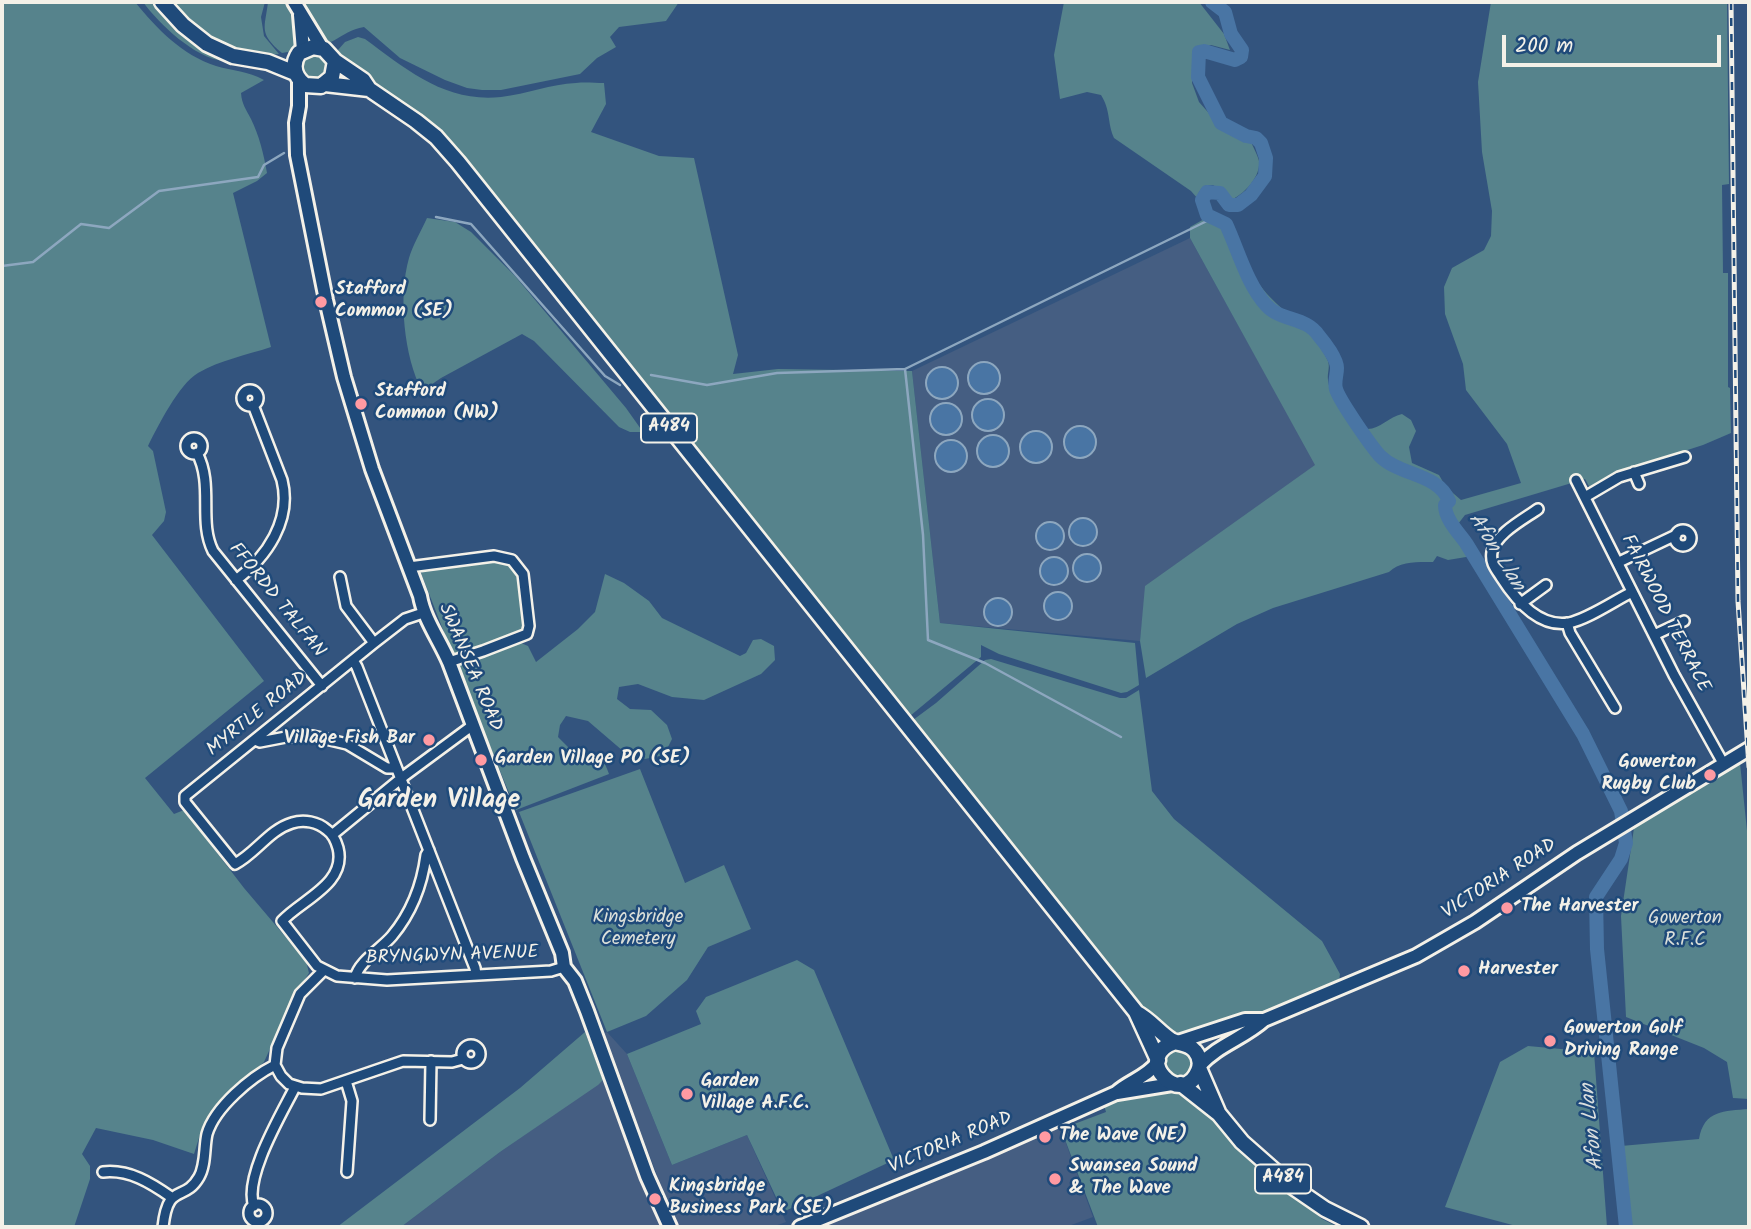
<!DOCTYPE html>
<html>
<head>
<meta charset="utf-8">
<style>
	body { margin:0 }
	#map { position:relative; width:1751px; height:1229px; overflow:hidden; background:#33547e; font-family:Kalam,sans-serif }
	canvas { display:block }
	.frame { position:absolute; inset:0; border:4px solid #f4f1e8; pointer-events:none }
	.scale { position:absolute; left:1502px; top:35px; width:219px; height:32px; box-sizing:border-box; border:4px solid #f4f1e8; border-top:0; padding-left:9px; font-size:21px; line-height:24px; white-space:nowrap; color:#f4f1e8; -webkit-text-stroke:5px #1f4a7a; paint-order:stroke }
</style>
</head>
<body>
<div id="map">
<canvas width="1751" height="1229"></canvas>
<div class="frame"></div>
<div class="scale">200 m</div>
</div>
<script>
const ctx = document.querySelector('canvas').getContext('2d');
ctx.lineJoin = 'round';
function fill(path, color) { ctx.fillStyle = color; ctx.fill(path, 'evenodd'); }
function trace(path, color, width, dash) { ctx.strokeStyle = color; ctx.lineWidth = width; ctx.lineCap = dash ? 'butt' : 'round'; ctx.setLineDash(dash || []); ctx.stroke(path); }
function label(font, color, halo, rows, align = 'center') {
  ctx.font = font + ' Kalam,sans-serif'; ctx.lineWidth = 5; ctx.setLineDash([]); ctx.textBaseline = 'middle'; ctx.strokeStyle = halo; ctx.fillStyle = color; for (const [text, x, y, turn = 0] of rows) {
    ctx.save(); ctx.translate(x, y); ctx.rotate((+turn || 0) * Math.PI / 180); ctx.textAlign = isNaN(turn) ? turn : align; if (halo) ctx.strokeText(text, 0, 0); ctx.fillText(text, 0, 0); ctx.restore();
  }
}
fill(new Path2D(`
	M 1190,238 L 1316,465 L 1146,586 L 1140,641 L 940,623 L 912,371 Z
	M 607,1032 L 627,1054 L 672,1165 L 747,1135 L 786,1222 L 772,1227 L 677,1227 L 603,1034 Z
	M 603,1080 L 661,1227 L 401,1227 L 500,1152 Z
	M 1060,1127 L 1093,1217 L 1066,1227 L 815,1227 Z`), '#455e82');
fill(new Path2D(`
	M 2,2 L 135,2 C 157,29 182,55 216,66 C 233,71 248,71 264,80 L 241,93 C 242,105 246,109 251,119 C 259,135 264,155 267,173 L 257,181 L 233,193 L 271,347 C 247,355 220,360 198,373 C 179,384 158,426 148,446 L 153,451 L 166,512 L 164,521 L 152,535 L 264,681 L 145,778 L 174,814 L 184,810 L 244,888 L 306,961 L 309,973 L 294,996 L 264,1062 L 214,1108 L 203,1125 L 194,1154 L 153,1140 L 96,1128 L 82,1154 L 90,1166 L 90,1179 L 74,1227 L 2,1227 Z
	M 143,2 L 155,2 L 166,15 L 223,61 C 195,58 159,24 143,2 Z
	M 169,2 L 265,2 L 261,17 L 264,36 L 279,54 C 226,60 203,35 169,2 Z
	M 268,2 L 288,2 C 295,16 297,29 299,45 L 293,51 L 282,53 C 258,33 265,28 268,2 Z
	M 301,2 L 679,2 L 666,21 L 619,27 L 610,37 L 616,47 L 597,58 L 580,74 L 501,90 L 482,90 L 467,88 L 445,80 L 400,58 L 364,27 C 351,29 344,35 333,41 C 318,48 307,13 301,2 Z
	M 1064,2 L 1199,2 L 1224,34 L 1230,50 L 1211,45 L 1201,48 L 1192,64 L 1192,83 L 1199,102 L 1222,128 L 1252,144 C 1254,149 1258,156 1259,161 C 1261,176 1245,193 1233,199 L 1213,185 L 1204,186 L 1199,192 L 1198,199 L 1191,191 L 1114,138 C 1107,122 1111,111 1101,95 L 1087,92 L 1060,99 L 1054,55 Z
	M 1491,2 L 1727,2 L 1729,184 L 1722,185 L 1723,273 L 1728,273 L 1728,387 L 1730,388 L 1731,433 L 1703,445 L 1616,473 L 1590,488 L 1585,479 L 1465,515 L 1458,524 L 1478,555 L 1448,560 L 1437,556 L 1433,562 C 1418,562 1400,561 1389,572 L 1273,608 L 1237,624 L 1146,678 L 1140,641 L 1145,586 L 1315,465 L 1190,238 L 1190,227 L 1213,214 C 1241,228 1242,261 1259,284 C 1279,312 1312,327 1327,359 C 1331,366 1327,372 1328,380 C 1329,392 1344,418 1355,425 C 1375,437 1385,418 1402,414 L 1411,420 L 1416,431 L 1409,447 L 1412,463 L 1439,475 L 1446,487 L 1461,500 L 1521,483 L 1507,444 L 1466,390 L 1463,364 L 1445,314 L 1444,287 L 1452,268 L 1484,250 L 1491,236 L 1492,211 L 1482,152 L 1478,82 Z
	M 358,37 L 365,39 C 407,70 446,103 501,97 C 527,94 551,84 576,83 C 585,82 595,83 604,83 L 606,104 L 591,132 L 659,156 L 694,158 L 738,355 L 733,374 L 778,369 L 912,371 L 940,623 L 1135,643 L 1139,685 L 1127,692 L 1121,693 L 999,654 L 981,645 L 981,657 L 910,716 L 471,166 L 432,123 L 365,78 L 343,59 L 338,50 L 345,42 Z
	M301 67a13 13 0 1 1 26 0a13 13 0 1 1-26 0Z
	M 427,218 L 455,222 L 471,232 L 515,276 L 626,408 L 643,432 L 630,432 L 619,427 L 534,341 L 522,334 L 441,378 L 422,391 C 404,357 398,296 409,258 C 413,245 421,231 427,218 Z
	M 491,560 C 505,562 514,564 519,578 L 523,631 L 454,658 L 421,573 L 426,567 Z
	M 605,574 L 624,583 L 649,601 L 662,618 L 740,656 L 746,653 L 753,640 L 761,639 L 774,646 L 775,660 L 761,674 L 704,700 L 672,697 L 638,684 L 619,687 L 617,699 L 630,709 L 651,710 L 667,725 L 672,739 L 664,755 L 645,759 L 623,751 L 588,721 L 566,716 L 560,725 L 558,737 L 572,751 C 595,753 601,750 609,774 L 516,810 L 456,663 L 521,643 L 528,646 L 536,662 L 578,629 L 595,612 Z
	M 991,659 L 1120,698 L 1126,698 L 1139,690 L 1152,791 L 1174,819 L 1322,941 L 1340,974 L 1339,981 L 1274,1009 L 1181,1033 C 1159,1032 1147,1012 1132,997 L 913,720 L 936,703 L 985,660 Z
	M 1740,763 L 1749,850 L 1749,1099 L 1733,1098 L 1727,1062 L 1704,1048 L 1626,1017 L 1621,916 L 1634,828 Z
	M 640,769 L 685,883 L 724,865 L 751,929 L 708,947 L 687,980 L 646,1016 L 607,1032 L 519,812 Z
	M 797,960 L 814,970 L 894,1160 L 783,1212 L 747,1135 L 672,1165 L 627,1054 L 701,1024 L 696,1011 L 706,997 Z
	M 585,1032 L 603,1080 L 598,1085 L 500,1152 L 401,1227 L 337,1227 L 520,1088 Z
	M 1528,1046 L 1594,1052 L 1607,1227 L 1520,1227 L 1445,1207 L 1500,1062 Z
	M1166 1063a13 13 0 1 1 26 0a13 13 0 1 1-26 0Z
	M 1175,1092 L 1190,1095 L 1295,1195 L 1322,1219 L 1338,1227 L 1098,1227 L 1061,1129 L 1106,1112 L 1104,1105 C 1127,1095 1150,1093 1175,1092 Z
	M 1749,1109 L 1749,1227 L 1631,1227 L 1621,1146 L 1699,1139 C 1704,1110 1724,1111 1749,1109 Z`), '#56838c');
const water = new Path2D(`
	M968 378a16 16 0 1 1 32 0a16 16 0 1 1-32 0Z
	M926 383a16 16 0 1 1 32 0a16 16 0 1 1-32 0Z
	M972 415a16 16 0 1 1 32 0a16 16 0 1 1-32 0Z
	M930 419a16 16 0 1 1 32 0a16 16 0 1 1-32 0Z
	M1064 442a16 16 0 1 1 32 0a16 16 0 1 1-32 0Z
	M1020 447a16 16 0 1 1 32 0a16 16 0 1 1-32 0Z
	M977 451a16 16 0 1 1 32 0a16 16 0 1 1-32 0Z
	M935 456a16 16 0 1 1 32 0a16 16 0 1 1-32 0Z
	M1069 532a14 14 0 1 1 28 0a14 14 0 1 1-28 0Z
	M1036 536a14 14 0 1 1 28 0a14 14 0 1 1-28 0Z
	M1073 568a14 14 0 1 1 28 0a14 14 0 1 1-28 0Z
	M1040 571a14 14 0 1 1 28 0a14 14 0 1 1-28 0Z
	M1044 606a14 14 0 1 1 28 0a14 14 0 1 1-28 0Z
	M984 612a14 14 0 1 1 28 0a14 14 0 1 1-28 0Z`);
fill(water, '#4975a4');
trace(water, '#8da7bf', 2);
trace(new Path2D(`
	M 436,217 L 471,224 L 605,376 L 620,385
	M 2,266 L 33,262 L 81,224 L 109,228 L 159,191 L 258,177 L 264,165 L 284,153
	M 905,369 L 923,535 L 928,640 L 985,663 L 1121,737
	M 651,375 L 707,385 L 777,373 L 905,369 L 1213,218`), '#8da7bf', 2.5);
trace(new Path2D(`
	M 1212,2 L 1225,12 L 1231,34 L 1242,50 L 1241,57 L 1235,60 L 1204,51 L 1199,52 L 1198,77 L 1221,123 L 1246,136 L 1256,138 L 1261,143 L 1266,158 L 1265,176 L 1251,195 L 1238,205 L 1229,205 L 1220,193 L 1207,192 L 1202,200 L 1207,215 L 1226,224 C 1238,250 1247,284 1266,305 C 1281,322 1306,316 1319,336 C 1325,343 1337,359 1337,368 C 1337,375 1334,382 1336,389 C 1339,400 1371,446 1380,456 C 1400,476 1438,473 1449,501 L 1445,505 C 1445,519 1458,532 1466,543 L 1583,734 L 1621,811 L 1626,843 L 1621,859 L 1596,897 L 1597,949 L 1626,1227`), '#4975a4', 14);
const minor = new Path2D(`
	M242 398a8 8 0 1 1 16 0a8 8 0 1 1-16 0Z
	M186 446a8 8 0 1 1 16 0a8 8 0 1 1-16 0Z
	M 197,453 C 214,485 198,521 213,551 L 322,686
	M 1634,472 L 1639,484
	M 1576,480 L 1674,675 L 1723,763
	M 1585,497 L 1619,477 L 1685,457
	M 1538,509 C 1524,519 1495,534 1492,552 C 1490,563 1496,569 1501,577 C 1515,599 1539,628 1569,623 C 1588,619 1614,601 1632,592
	M1675 538a8 8 0 1 1 16 0a8 8 0 1 1-16 0Z
	M 1619,562 L 1676,535
	M 409,567 L 494,556 L 512,560 L 523,574 L 529,626 L 527,634 L 483,651 L 449,662
	M 340,577 L 346,606 L 374,643
	M 236,580 C 267,557 292,520 282,480 L 253,405
	M 1520,604 L 1546,585
	M 423,613 L 405,619 L 374,643 L 185,796 L 185,802 L 235,864 C 256,853 269,830 292,823 C 304,819 318,822 327,830 C 333,834 336,841 338,848 C 347,884 301,900 282,921 L 317,966 L 337,976 L 387,980 L 551,971 L 564,967
	M 1567,623 L 1570,633 L 1615,708
	M 1654,635 L 1684,621
	M 353,660 L 357,667 L 475,968 L 476,975
	M 255,740 L 260,742 L 286,737 L 313,736 L 347,744 L 387,768 L 396,768
	M 332,835 L 404,776 L 473,725
	M 323,971 L 300,994 L 277,1048 L 275,1065 L 281,1076 L 289,1084 L 302,1088 L 321,1089 L 403,1061 L 452,1062 L 463,1059
	M 355,978 C 359,961 381,949 392,936 C 412,912 422,886 426,855 L 429,850
	M462 1054a9 9 0 1 1 18 0a9 9 0 1 1-18 0Z
	M 346,1081 L 352,1101 L 347,1172
	M 430,1120 L 431,1061
	M 103,1172 C 129,1169 151,1183 171,1197
	M249 1213a9 9 0 1 1 18 0a9 9 0 1 1-18 0Z
	M 254,1206 C 243,1178 282,1113 295,1087
	M 163,1227 C 168,1181 184,1203 199,1177 C 206,1165 204,1147 207,1134 C 215,1107 251,1077 275,1065`);
const secondary = new Path2D(`
	M 294,2 L 322,48
	M 300,15 L 303,50
	M 299,80 L 299,106 L 296,123 L 297,155 L 326,300 L 344,377 L 372,469 L 420,596 C 424,619 439,639 449,662 L 523,858 L 562,953 L 564,967 L 575,981 L 587,1011 L 647,1176 L 670,1227
	M 1178,1042 L 1245,1020 L 1264,1020
	M 1200,1065 C 1218,1045 1244,1038 1264,1020 L 1416,956 L 1475,922 L 1577,853 L 1749,749
	M 1117,1093 L 1172,1084
	M 800,1227 L 984,1152 L 1116,1093 C 1129,1081 1147,1077 1157,1063`);
const primary = new Path2D(`
	M 162,2 L 183,25 L 207,44 L 233,56 L 268,62 L 295,73
	M 335,61 L 332,77 L 321,86 L 305,85 C 294,76 291,65 299,53 L 313,47 L 324,49 L 335,61 L 363,80 L 369,89 L 416,121 L 436,137 L 458,162 L 1136,1012 L 1158,1060
	M 325,84 L 369,89
	M 1137,1013 C 1150,1020 1159,1032 1171,1040 C 1179,1045 1188,1042 1195,1051 C 1200,1057 1201,1064 1198,1071 C 1182,1110 1130,1057 1175,1042
	M 1199,1068 L 1218,1112
	M 1181,1084 L 1219,1114 L 1242,1142 L 1293,1187 L 1325,1209 L 1361,1227`);
trace(minor, '#f4f1e8', 14);
trace(secondary, '#f4f1e8', 18);
trace(primary, '#f4f1e8', 19);
trace(minor, '#1f4a7a', 9);
trace(secondary, '#1f4a7a', 12);
trace(primary, '#1f4a7a', 14);
const rail = new Path2D(`
	M 1731,2 L 1738,601 L 1749,767`);
trace(rail, '#f4f1e8', 5);
trace(rail, '#1f4a7a', 2.5, [8]);
for (const [x, y, r, color] of [
	[321,302,7,"#ff9aa2"],
	[361,404,7,"#ff9aa2"],
	[429,740,7,"#ff9aa2"],
	[481,760,7,"#ff9aa2"],
	[1710,775,7,"#ff9aa2"],
	[1507,908,7,"#ff9aa2"],
	[1464,971,7,"#ff9aa2"],
	[1550,1041,7,"#ff9aa2"],
	[687,1094,7,"#ff9aa2"],
	[1045,1137,7,"#ff9aa2"],
	[1055,1179,7,"#ff9aa2"],
	[655,1199,7,"#ff9aa2"]
]) { const dot = new Path2D(); dot.arc(x, y, r, 0, 2 * Math.PI); ctx.fillStyle = color; ctx.fill(dot); trace(dot, '#1f4a7a', 2.5); }
for (const [x, y, w] of [
	[669,428,56],
	[1283,1179,56]
]) { const box = new Path2D(); box.roundRect(x - w / 2, y - 14.5, w, 29, 5); ctx.fillStyle = '#1f4a7a'; ctx.fill(box); trace(box, '#f4f1e8', 2); }
label('bold 18px', '#f4f1e8', null, [
	["A484",669,428],
	["A484",1283,1179]
]);
label('bold 19px', '#f4f1e8', '#1f4a7a', [
	["Stafford",335,291],
	["Common (SE)",335,313],
	["Stafford",375,393],
	["Common (NW)",375,415],
	["Village Fish Bar",415,740,"right"],
	["Garden Village PO (SE)",495,760],
	["Gowerton",1696,764,"right"],
	["Rugby Club",1696,786,"right"],
	["The Harvester",1521,908],
	["Harvester",1478,971],
	["Gowerton Golf",1564,1030],
	["Driving Range",1564,1052],
	["Garden",701,1083],
	["Village A.F.C.",701,1105],
	["The Wave (NE)",1059,1137],
	["Swansea Sound",1069,1168],
	["& The Wave",1069,1190],
	["Kingsbridge",669,1188],
	["Business Park (SE)",669,1210]
], 'left');
label('19px', '#f4f1e8', '#1f4a7a', [
	["FFORDD TALFAN",276,601,51],
	["FAIRWOOD TERRACE",1664,614,63],
	["SWANSEA ROAD",469,668,67],
	["MYRTLE ROAD",258,715,-39],
	["VICTORIA ROAD",1500,880,-33],
	["BRYNGWYN AVENUE",452,957,-2],
	["VICTORIA ROAD",951,1144,-23]
]);
label('19px', '#dce0da', '#1f4a7a', [
	["Kingsbridge",638,919],
	["Cemetery",638,941],
	["Gowerton",1685,920],
	["R.F.C",1685,942]
]);
label('italic 21px', '#dadede', '#1f4a7a', [
	["Afon Llan",1495,553,58],
	["Afon Llan",1594,1127,-96]
]);
label('bold 26px', '#f4f1e8', '#1f4a7a', [
	["Garden Village",439,803]
]);
</script>
</body>
</html>
